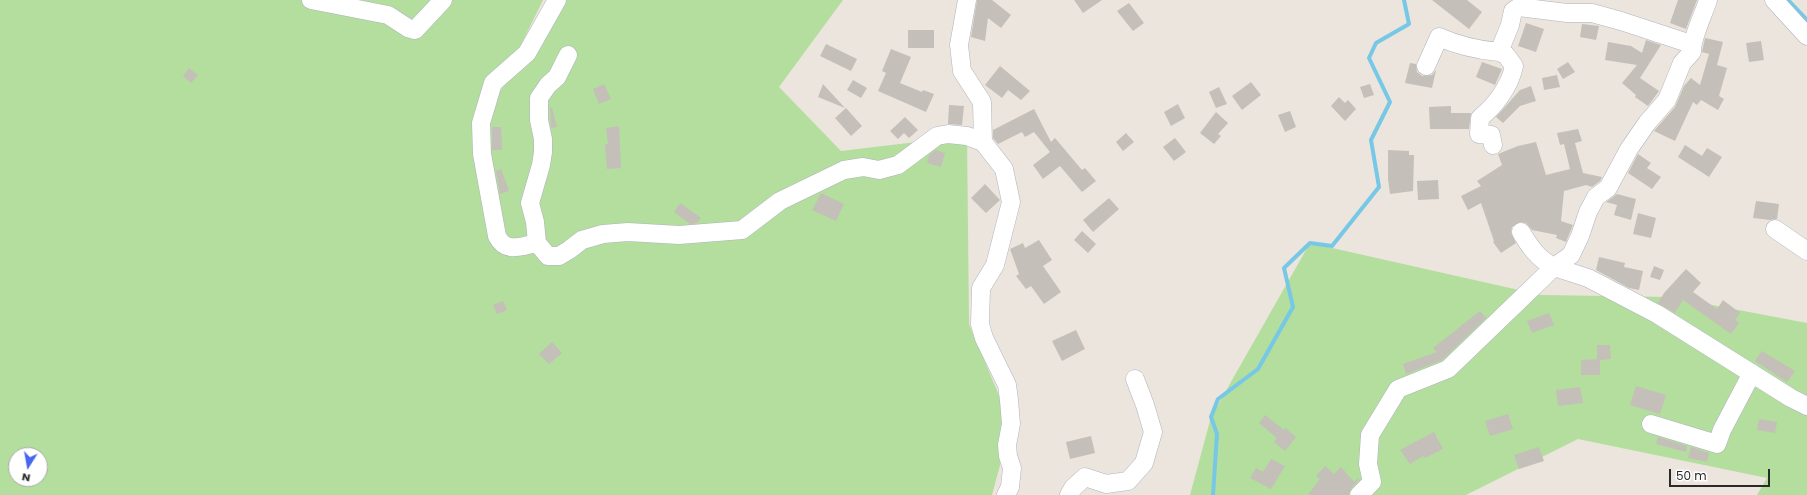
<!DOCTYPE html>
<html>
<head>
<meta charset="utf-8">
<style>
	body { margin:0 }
	#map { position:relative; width:1807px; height:495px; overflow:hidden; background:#ebe5dd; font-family:Poppins,sans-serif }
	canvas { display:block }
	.north { position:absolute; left:8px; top:447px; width:40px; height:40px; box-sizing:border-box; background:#fff; border:1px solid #aaa; border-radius:50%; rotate:191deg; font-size:11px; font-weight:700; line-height:16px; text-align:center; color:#2a2a2a }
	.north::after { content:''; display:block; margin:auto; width:14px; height:18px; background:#4866ee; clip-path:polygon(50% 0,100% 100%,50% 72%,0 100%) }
	.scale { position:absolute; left:1669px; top:469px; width:101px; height:18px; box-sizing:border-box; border:2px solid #2a2a2a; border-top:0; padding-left:5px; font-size:12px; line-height:14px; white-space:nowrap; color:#2a2a2a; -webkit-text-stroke:3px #fff; paint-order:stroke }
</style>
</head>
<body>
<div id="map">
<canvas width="1807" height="495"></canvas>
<div class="north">N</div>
<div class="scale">50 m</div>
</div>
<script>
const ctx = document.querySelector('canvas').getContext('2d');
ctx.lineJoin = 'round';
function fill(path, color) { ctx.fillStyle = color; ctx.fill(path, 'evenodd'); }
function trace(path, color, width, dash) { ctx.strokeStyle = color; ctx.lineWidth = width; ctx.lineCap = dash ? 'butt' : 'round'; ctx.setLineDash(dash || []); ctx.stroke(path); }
fill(new Path2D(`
	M 0,0 L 447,0 L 416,39 L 450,0 L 543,0 L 491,106 L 556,0 L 843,0 L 779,87 L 841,151 L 967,136 L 969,324 L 1011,424 L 992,495 L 0,495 ZM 16,455 L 40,455 L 40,479 L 16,479 Z
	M 1310,243 L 1541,295 L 1670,297 L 1807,323 L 1807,495 L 1757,495 L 1767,478 L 1578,439 L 1466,495 L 1190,495 L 1211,417 Z`), '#b3de9d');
trace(new Path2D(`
	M 1788,0 L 1807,20
	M 1213,495 L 1217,434 L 1211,417 L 1218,399 L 1258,369 L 1293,307 L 1284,268 L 1310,243 L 1332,246 L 1379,187 L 1371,140 L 1390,102 L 1369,58 L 1376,43 L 1409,24 L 1404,0`), '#77c8e6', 4);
fill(new Path2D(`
	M 977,0 L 992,0 L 1011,15 L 1001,28 L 988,18 L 985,41 L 971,37 Z
	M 1074,0 L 1102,0 L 1083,13 Z
	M 1432,0 L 1467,0 L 1482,12 L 1469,29 Z
	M 1678,0 L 1697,0 L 1686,29 L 1670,23 Z
	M 1129,3 L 1144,23 L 1133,31 L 1117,11 Z
	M 1526,23 L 1544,29 L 1536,52 L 1518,46 Z
	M 1582,24 L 1599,26 L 1596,40 L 1580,37 Z
	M 908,30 L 934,30 L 934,48 L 908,48 Z
	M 1705,38 L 1723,42 L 1717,65 L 1727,68 L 1719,96 L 1724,99 L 1718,110 L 1701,100 L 1697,105 L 1693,102 L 1675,141 L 1654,131 L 1675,107 L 1684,86 L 1691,78 L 1700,85 L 1709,54 L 1702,52 Z
	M 1646,40 L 1661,45 L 1640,78 L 1659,91 L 1648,106 L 1635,97 L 1636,95 L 1622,83 L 1637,65 L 1605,60 L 1608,42 L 1631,46 L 1642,53 Z
	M 1761,41 L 1764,60 L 1749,62 L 1746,43 Z
	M 826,44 L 857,59 L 851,71 L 820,56 Z
	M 891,49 L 911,57 L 900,83 L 922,92 L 923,90 L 934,94 L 926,112 L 878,91 L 886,73 L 882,71 Z
	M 1482,62 L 1502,69 L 1495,85 L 1476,77 Z
	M 1568,62 L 1575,72 L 1563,79 L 1557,69 Z
	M 1410,63 L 1416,64 L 1417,72 L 1422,76 L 1432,75 L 1436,70 L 1432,88 L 1405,83 Z
	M 1000,66 L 1030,91 L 1021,100 L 1008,90 L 1002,98 L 985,85 Z
	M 189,68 L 198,75 L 191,83 L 183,76 Z
	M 1557,75 L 1560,87 L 1544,90 L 1542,78 Z
	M 853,80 L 867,88 L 861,98 L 847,90 Z
	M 1251,82 L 1261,95 L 1242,110 L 1232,96 Z
	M 604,84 L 611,99 L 599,104 L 593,89 Z
	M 823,84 L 845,108 L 818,97 Z
	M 1370,84 L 1374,95 L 1364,98 L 1360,87 Z
	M 1531,86 L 1536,101 L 1520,106 L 1503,123 L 1496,117 L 1520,90 Z
	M 1219,87 L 1227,104 L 1216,108 L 1209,92 Z
	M 1339,97 L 1345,103 L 1348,100 L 1356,109 L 1345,121 L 1331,106 Z
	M 1178,104 L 1185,118 L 1171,126 L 1164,112 Z
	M 949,105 L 964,106 L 962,125 L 948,124 Z
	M 1451,106 L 1451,113 L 1471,113 L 1469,129 L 1430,129 L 1429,107 Z
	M 552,107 L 557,127 L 551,128 L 550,108 Z
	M 846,108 L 862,126 L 851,136 L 835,118 Z
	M 1034,109 L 1051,142 L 1055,138 L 1082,170 L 1085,168 L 1096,181 L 1082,192 L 1060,166 L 1043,179 L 1033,165 L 1050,152 L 1034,132 L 1025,137 L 1022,132 L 998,144 L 993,138 L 993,130 Z
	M 1290,111 L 1296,127 L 1285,132 L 1278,115 Z
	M 1216,112 L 1228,123 L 1218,134 L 1221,136 L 1214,144 L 1200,133 Z
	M 905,117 L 918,130 L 909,138 L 904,133 L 898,139 L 890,131 Z
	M 619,126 L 621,168 L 607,169 L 605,144 L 608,144 L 606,128 Z
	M 492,127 L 501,127 L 502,150 L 492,150 Z
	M 1578,129 L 1582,141 L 1575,143 L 1583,173 L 1602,177 L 1600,181 L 1592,187 L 1586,185 L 1564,191 L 1561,221 L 1573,225 L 1566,242 L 1556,238 L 1557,235 L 1532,230 L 1526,223 L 1520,222 L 1512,227 L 1511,232 L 1516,243 L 1501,253 L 1493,242 L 1494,241 L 1481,203 L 1468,210 L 1461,196 L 1481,186 L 1477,181 L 1502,165 L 1498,154 L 1518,146 L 1536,142 L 1546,175 L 1570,169 L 1564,144 L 1560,145 L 1557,133 Z
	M 1126,133 L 1134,142 L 1123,151 L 1116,142 Z
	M 1175,138 L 1186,152 L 1174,161 L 1163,147 Z
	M 1685,145 L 1702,156 L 1707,148 L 1722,157 L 1709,177 L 1678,157 Z
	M 936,150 L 945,153 L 941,167 L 927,163 L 929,155 Z
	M 1388,150 L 1409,151 L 1409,155 L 1414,155 L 1413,191 L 1390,194 L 1388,179 Z
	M 1638,154 L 1651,163 L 1647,168 L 1661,177 L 1652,189 L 1628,173 Z
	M 501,169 L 509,191 L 500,194 L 496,171 Z
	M 1438,180 L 1439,199 L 1418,200 L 1417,181 Z
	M 985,184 L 1000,200 L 986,213 L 971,198 Z
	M 821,193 L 844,204 L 836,221 L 812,210 Z
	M 1617,194 L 1636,199 L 1631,220 L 1614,215 L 1617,205 L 1606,202 Z
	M 1109,198 L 1119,209 L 1093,232 L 1083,220 Z
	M 1756,201 L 1779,204 L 1777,219 L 1770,220 L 1753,218 Z
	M 680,203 L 701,218 L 697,223 L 690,224 L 674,212 Z
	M 1638,213 L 1656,218 L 1651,238 L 1633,234 Z
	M 1082,231 L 1096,244 L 1088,253 L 1074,240 Z
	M 1039,240 L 1052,260 L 1043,266 L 1061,292 L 1044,304 L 1031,286 L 1026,289 L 1016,276 L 1019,274 L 1010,249 L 1023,243 L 1025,248 Z
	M 1599,257 L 1625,263 L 1624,267 L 1643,271 L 1639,290 L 1629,288 L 1596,270 Z
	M 1654,266 L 1664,270 L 1660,280 L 1650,277 Z
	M 1686,269 L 1701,283 L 1693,292 L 1717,309 L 1723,300 L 1740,313 L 1735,320 L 1739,323 L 1731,334 L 1683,300 L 1675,313 L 1658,303 L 1664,293 Z
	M 503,301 L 507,310 L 497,314 L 493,305 Z
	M 1480,311 L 1486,318 L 1442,360 L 1406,374 L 1403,364 L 1437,352 L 1433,348 Z
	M 1549,313 L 1554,325 L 1532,333 L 1527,321 Z
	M 1076,330 L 1085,349 L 1062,361 L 1052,341 Z
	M 552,342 L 562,353 L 549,364 L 539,354 Z
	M 1597,345 L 1610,345 L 1611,359 L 1600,360 L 1600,375 L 1581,375 L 1581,360 L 1597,359 Z
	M 1762,351 L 1795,371 L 1787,382 L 1755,361 Z
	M 1636,386 L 1666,395 L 1660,414 L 1630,405 Z
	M 1580,387 L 1583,403 L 1558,406 L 1556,390 Z
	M 1508,414 L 1513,429 L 1490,436 L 1485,421 Z
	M 1265,415 L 1284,430 L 1285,428 L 1296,437 L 1285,451 L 1274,442 L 1277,438 L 1259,423 Z
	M 1759,419 L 1777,422 L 1775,433 L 1757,430 Z
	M 1434,432 L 1443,449 L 1425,458 L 1423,456 L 1410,464 L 1400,450 Z
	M 1091,436 L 1095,453 L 1070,459 L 1066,442 Z
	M 1658,437 L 1687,446 L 1686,452 L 1656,444 Z
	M 1539,447 L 1544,461 L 1519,469 L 1514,455 Z
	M 1691,447 L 1709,453 L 1707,462 L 1688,458 Z
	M 1271,459 L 1285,466 L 1271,489 L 1250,478 L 1256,468 L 1263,472 Z
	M 1325,466 L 1334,474 L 1341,467 L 1354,482 L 1358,478 L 1359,480 L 1351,488 L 1349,495 L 1308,495 L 1320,479 L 1316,476 Z`), '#c4bfb8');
const minor = new Path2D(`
	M 311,0 L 388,15 L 408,28 L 415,30 L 443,0
	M 557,0 L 527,53 L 493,83 L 481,123 L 482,154 L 497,236 C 506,254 521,246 537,243 L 548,256 L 559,256 L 569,250 L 582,240 L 603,234 L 628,232 L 679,235 L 742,230 L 780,201 L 844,170 L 863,167 L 879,170 L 898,165 L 937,136 L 948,134 L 967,136 L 983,142
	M 967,0 L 959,45 L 962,71 L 982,102 L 983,142 L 1004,169 L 1011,202 L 995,265 L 981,288 L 980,324 L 984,338 L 1007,385 L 1009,400 L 1011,424 L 1007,445 L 1008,456 L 1012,468 L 1010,487 L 1006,495
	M 1774,0 L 1807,36
	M 1426,66 L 1439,37 C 1459,46 1477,50 1499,52
	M 1493,145 L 1491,135 L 1479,134 L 1480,118 C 1495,106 1510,86 1514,66 L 1506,55 L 1499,52 L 1510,25 L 1513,11 L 1519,7 L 1567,13 L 1592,13 L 1621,21 L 1691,44
	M 1775,229 L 1807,251
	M 1521,232 C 1530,247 1538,259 1554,267 L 1571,255 L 1580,236 L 1588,212 L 1596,197 L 1608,188 L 1629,149 L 1647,123 L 1667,100 L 1682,63 L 1692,52 C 1691,40 1704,13 1708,0
	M 537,243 L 535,222 L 530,203 L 541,165 L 543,152 L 543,139 L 539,120 L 539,98 L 548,85 L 557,77 L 568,55
	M 1651,424 L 1717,444 L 1722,430 L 1752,373
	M 1069,495 L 1073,488 L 1085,477 L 1106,484 L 1128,481 L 1144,463 L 1153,432 L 1145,405 L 1135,379
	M 1359,495 L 1372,482 L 1368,464 L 1370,435 L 1398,389 L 1448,369 L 1554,267 L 1588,278 L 1657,314 L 1791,398 L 1807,406`);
trace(minor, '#b0b3bd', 19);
trace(minor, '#fff', 18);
</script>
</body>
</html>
